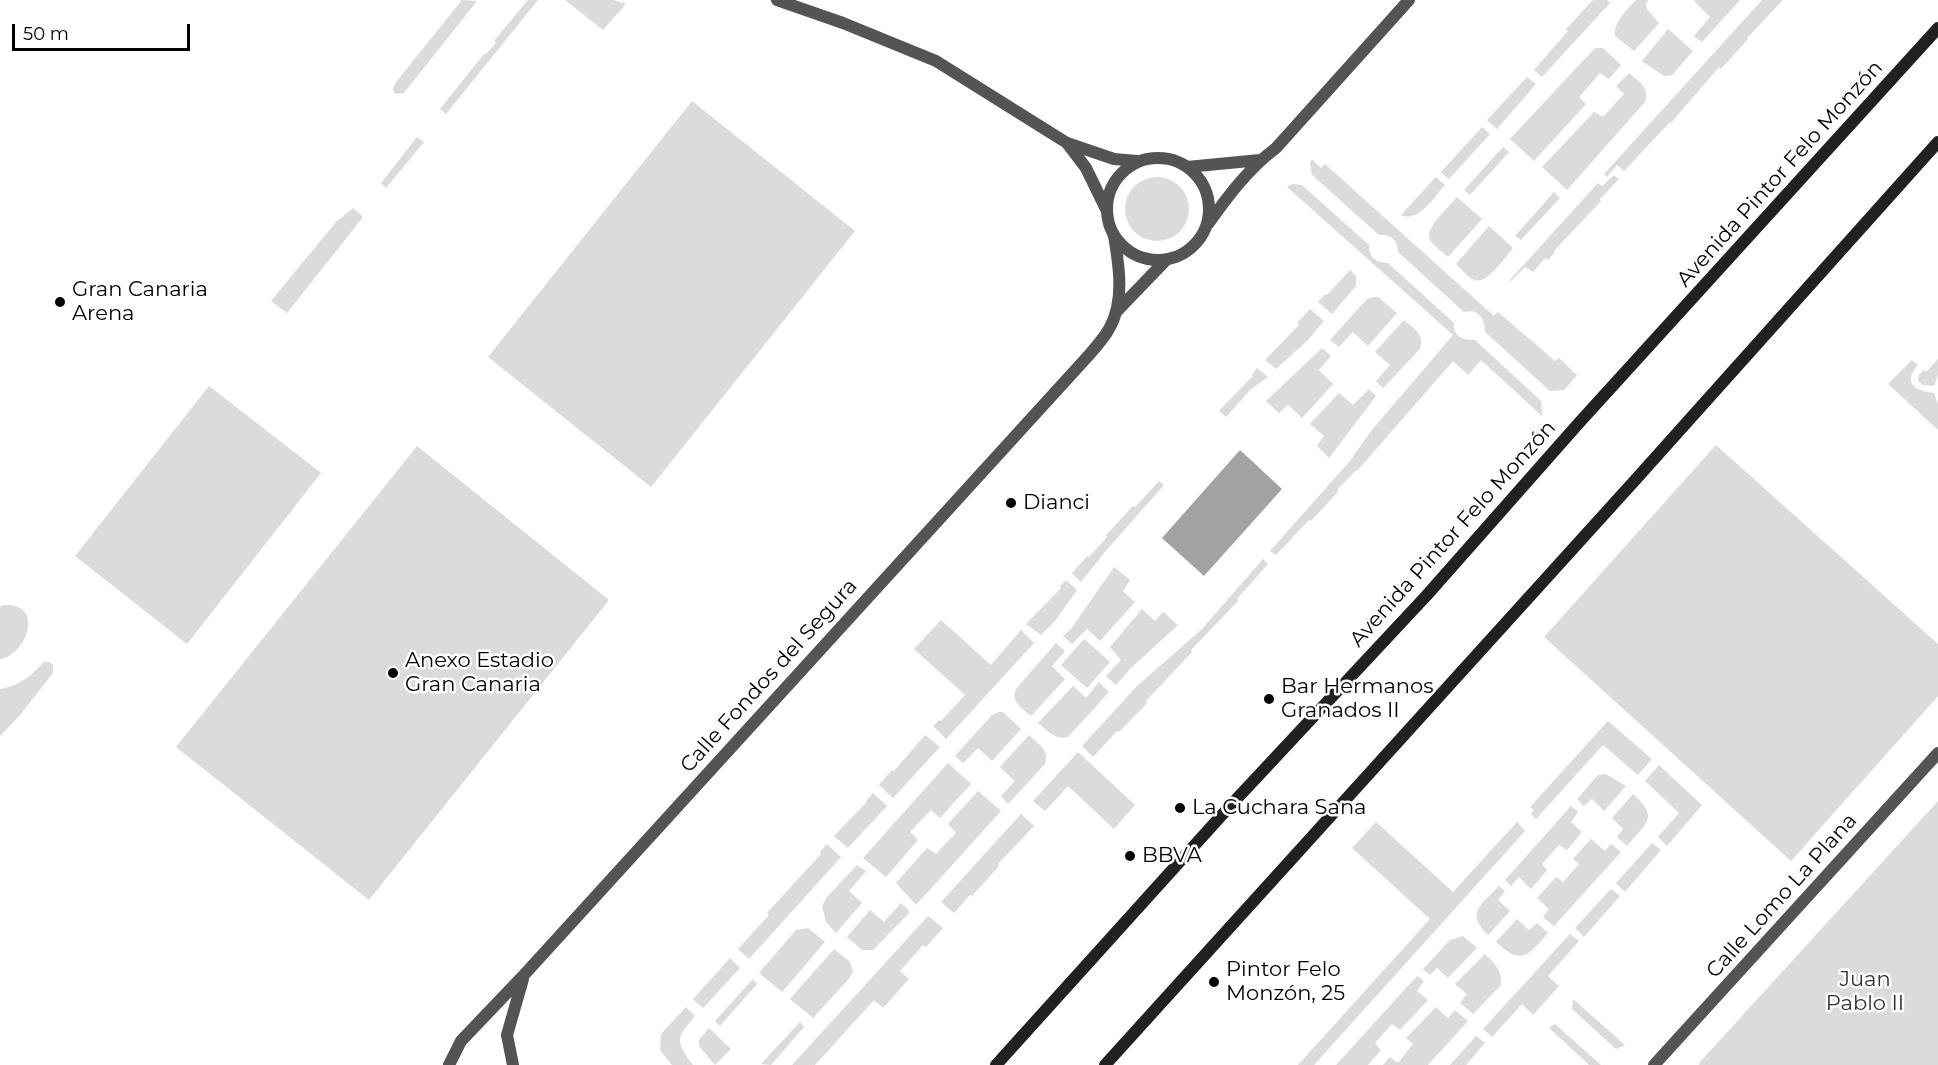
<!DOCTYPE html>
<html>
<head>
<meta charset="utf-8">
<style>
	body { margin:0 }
	#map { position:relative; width:1938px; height:1065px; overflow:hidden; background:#fff; font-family:Montserrat,sans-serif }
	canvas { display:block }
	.scale { position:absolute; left:12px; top:24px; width:178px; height:27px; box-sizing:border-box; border:3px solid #000; border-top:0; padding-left:8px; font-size:18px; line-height:21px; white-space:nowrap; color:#000; -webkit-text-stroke:4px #fff; paint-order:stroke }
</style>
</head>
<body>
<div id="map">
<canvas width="1938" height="1065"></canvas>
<div class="scale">50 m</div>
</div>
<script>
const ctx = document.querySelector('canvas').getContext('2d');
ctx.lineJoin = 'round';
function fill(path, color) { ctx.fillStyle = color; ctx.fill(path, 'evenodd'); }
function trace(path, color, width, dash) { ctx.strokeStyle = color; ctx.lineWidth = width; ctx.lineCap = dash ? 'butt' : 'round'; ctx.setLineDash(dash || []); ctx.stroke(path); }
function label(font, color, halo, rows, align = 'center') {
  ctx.font = font + ' Montserrat,sans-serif'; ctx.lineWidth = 5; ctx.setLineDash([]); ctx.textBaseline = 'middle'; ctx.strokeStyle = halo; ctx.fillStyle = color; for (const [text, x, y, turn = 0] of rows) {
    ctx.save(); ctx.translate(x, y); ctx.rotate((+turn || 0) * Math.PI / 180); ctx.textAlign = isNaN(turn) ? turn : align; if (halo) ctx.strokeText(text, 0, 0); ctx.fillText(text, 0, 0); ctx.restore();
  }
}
fill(new Path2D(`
	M 462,0 L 477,1 L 404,93 L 395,94 L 393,89 L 396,82 Z
	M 528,0 L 538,0 L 446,114 L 440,109 L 484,54 L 486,54 L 496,43 L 494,41 Z
	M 565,0 L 613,0 L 626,4 L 603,30 Z
	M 1593,0 L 1607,0 L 1610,3 L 1542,77 L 1534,70 L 1568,31 L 1566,29 Z
	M 1636,0 L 1648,0 L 1646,4 L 1647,9 L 1659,23 L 1634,51 L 1615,36 C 1614,21 1626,11 1636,0 Z
	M 1695,0 L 1740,0 L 1702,42 L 1694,36 L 1710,17 L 1694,1 Z
	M 1762,0 L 1783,0 L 1747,38 L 1748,39 L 1721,69 L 1719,67 L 1671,123 L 1670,122 L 1624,171 L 1617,165 L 1607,177 L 1604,174 Z
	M 1668,29 L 1693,51 L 1672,75 L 1664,76 L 1642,61 Z
	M 1595,48 L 1603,48 L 1621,65 L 1609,79 L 1600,73 L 1579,97 L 1586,104 L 1534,161 L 1510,139 Z
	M 1629,73 C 1639,82 1650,87 1645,102 L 1567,190 L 1542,167 L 1594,112 L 1603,117 L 1624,94 L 1616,86 Z
	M 1527,77 L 1536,84 L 1497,129 L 1487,120 Z
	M 692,101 L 855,231 L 651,487 L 488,357 Z
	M 1482,127 L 1490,134 L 1449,179 L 1441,172 Z
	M 417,137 L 424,142 L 386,188 L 381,183 Z
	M 1503,147 L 1509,152 L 1470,195 L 1464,190 Z
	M 1312,159 L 1321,168 L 1325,164 L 1494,316 L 1498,312 L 1555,361 L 1559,358 L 1577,375 L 1564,390 L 1550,391 L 1485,332 C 1485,319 1479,308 1464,312 L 1398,252 C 1398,240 1391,234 1379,235 L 1312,175 L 1310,163 Z
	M 1614,175 L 1619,179 L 1600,199 L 1601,201 L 1554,251 L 1555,252 L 1548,260 L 1545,258 L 1533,272 L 1525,267 L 1511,281 L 1510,280 L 1598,183 L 1602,186 Z
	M1125 209a32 32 0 1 1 64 0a32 32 0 1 1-64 0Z
	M 1436,177 L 1445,185 C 1434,197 1419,223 1401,215 Z
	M 1292,184 L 1302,185 L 1369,245 C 1369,258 1376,263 1388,263 L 1454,323 C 1452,337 1464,340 1475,340 L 1541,401 L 1542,416 L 1481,360 L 1468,375 L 1453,361 L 1357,471 L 1356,470 L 1337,490 L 1338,492 L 1311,521 L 1309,520 L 1276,555 L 1270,551 L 1350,461 L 1371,431 L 1453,335 L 1287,187 Z
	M 1554,192 L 1560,198 L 1521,240 L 1515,236 Z
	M 1457,197 L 1482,219 L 1448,257 C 1442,252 1434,246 1430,240 C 1423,229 1450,206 1457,197 Z
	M 353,208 L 363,217 L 287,313 L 271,301 L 336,222 Z
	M 1489,226 L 1513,248 C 1505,257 1487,285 1474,280 C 1468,277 1461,269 1456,264 Z
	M 1350,270 L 1356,276 L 1356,286 L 1332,314 L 1318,302 L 1325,294 L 1327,295 Z
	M 1374,297 L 1378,297 L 1397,313 L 1368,346 L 1353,332 L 1339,347 L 1330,340 L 1367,299 Z
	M 1310,309 L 1324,321 L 1307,341 L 1276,369 L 1265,360 L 1299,325 L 1297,323 Z
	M 1404,320 C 1414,329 1425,334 1420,349 L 1383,388 L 1376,381 L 1390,365 L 1375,352 Z
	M 1322,348 L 1331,356 L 1319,370 L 1333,384 L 1302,418 L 1288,405 L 1279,413 L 1266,401 Z
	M 1938,359 L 1938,375 L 1934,386 L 1923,385 L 1918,381 L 1919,375 L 1924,370 L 1926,372 Z
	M 1912,360 L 1918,365 C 1902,383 1915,391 1934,393 L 1938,404 L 1938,430 L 1888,384 Z
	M 1257,368 L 1268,377 L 1251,389 L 1226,417 L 1219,411 L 1253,376 L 1252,374 Z
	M 209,386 L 321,473 L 187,644 L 75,556 Z
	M 1369,389 L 1376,396 L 1329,458 L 1317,446 L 1324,436 L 1310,424 L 1339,393 L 1353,405 Z
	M 1716,445 L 1938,644 L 1938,696 L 1791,861 L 1544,637 Z
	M 417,446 L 609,600 L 369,900 L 176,747 Z
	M 1159,481 L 1164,485 L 1104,553 L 1081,582 L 1072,573 L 1087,556 L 1089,557 L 1107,537 L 1106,535 L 1133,506 L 1135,507 Z
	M 1263,559 L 1268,564 L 1237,599 L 1239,600 L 1191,650 L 1192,652 L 1146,701 L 1147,703 L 1119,732 L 1117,731 L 1093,757 L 1082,746 L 1137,686 L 1202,629 Z
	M 1114,567 L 1130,580 L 1123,591 L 1135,602 L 1100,641 L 1087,629 L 1072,644 L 1063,636 L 1071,629 Z
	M 1066,580 L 1077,590 L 1055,621 L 1041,635 L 1026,624 L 1061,588 L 1060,586 Z
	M 3,605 C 46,602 27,655 0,659 L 0,607 Z
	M 1142,609 L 1155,621 L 1163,612 L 1178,625 L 1130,669 L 1116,685 L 1106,676 L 1121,660 L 1110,647 Z
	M 941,620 L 991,665 L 1021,630 L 1034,643 L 946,739 L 933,726 L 939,720 L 941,721 L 965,695 L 914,649 Z
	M 1084,639 L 1110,662 L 1087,688 L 1061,665 Z
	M 1056,643 L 1065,651 L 1052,666 L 1065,679 L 1031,716 C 1022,708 1011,702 1016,689 Z
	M 44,662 L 50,662 L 53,665 L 53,673 L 20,715 L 0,736 L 0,689 C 19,686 31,676 44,662 Z
	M 1099,682 L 1109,692 L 1068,737 C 1055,740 1048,731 1038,723 L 1073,686 L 1086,698 Z
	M 998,712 L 1003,712 L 1021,729 L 992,761 L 978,748 L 963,763 L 955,756 L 992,715 Z
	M 1608,721 L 1652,759 L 1638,775 L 1603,745 L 1536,819 L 1531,814 L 1534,810 L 1530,807 Z
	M 925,735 L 940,747 L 893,798 L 879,785 L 892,770 L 894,771 Z
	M 1029,735 C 1038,744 1050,750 1045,764 L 1008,804 L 1001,796 L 1015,781 L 1000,767 Z
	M 1078,752 L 1135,805 L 1114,829 L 1068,786 L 1045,811 L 1033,801 Z
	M 948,763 L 971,784 L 940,818 L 931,810 L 910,832 L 918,840 L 886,877 L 863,858 Z
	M 1659,765 L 1702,805 L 1667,846 L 1658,837 L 1679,813 L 1645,781 Z
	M 1606,774 L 1626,786 L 1604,811 L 1592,799 L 1584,806 L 1577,799 L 1598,775 Z
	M 978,791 L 1001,811 L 916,905 L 896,883 L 927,848 L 936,854 L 956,833 L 948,824 Z
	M 873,793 L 887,806 L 848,848 L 834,836 L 867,802 L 866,801 Z
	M 1633,794 C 1660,818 1646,823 1627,846 L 1617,837 L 1623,829 L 1612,818 Z
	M 1938,801 L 1938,1065 L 1699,1065 L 1700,1062 Z
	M 1571,806 L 1578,812 L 1571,822 L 1582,832 L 1567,850 L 1559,845 L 1542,864 L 1547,870 L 1531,889 L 1519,877 L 1511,886 L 1505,880 Z
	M 1021,814 L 1034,826 L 998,864 L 999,866 L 972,896 L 970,895 L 954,913 L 941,902 Z
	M 1376,822 L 1453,892 L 1517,822 L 1525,831 L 1314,1065 L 1298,1065 L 1430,919 L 1352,848 Z
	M 1591,839 L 1605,851 L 1611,844 L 1621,852 L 1554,926 L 1543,917 L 1549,909 L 1537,898 L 1556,877 L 1563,882 L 1579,864 L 1573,859 Z
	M 1652,843 L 1661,850 L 1625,892 L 1616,883 Z
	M 827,844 L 841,857 L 749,959 L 738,949 L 769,915 L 767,913 L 821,854 L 820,852 Z
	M 857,865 L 866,871 L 849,891 L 862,903 L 836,933 L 826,922 L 822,906 L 827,897 Z
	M 1499,886 L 1505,891 L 1498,900 L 1510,911 L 1488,935 C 1465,912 1481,906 1499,886 Z
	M 1611,889 L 1620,896 L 1584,937 L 1575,928 Z
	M 901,903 L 910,912 L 873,950 L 862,950 L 847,937 L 870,910 L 884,922 Z
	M 928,916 L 943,928 L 926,947 L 923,945 L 900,971 L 909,979 L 883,1008 L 874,1000 L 815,1065 L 792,1065 Z
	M 1517,919 L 1529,930 L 1537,923 L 1548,933 C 1528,956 1521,966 1496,942 Z
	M 808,928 L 825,942 L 782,992 L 759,973 L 796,930 Z
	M 1570,934 L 1579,941 L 1548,976 L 1559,986 L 1533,1015 L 1522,1004 L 1492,1037 L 1483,1029 Z
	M 1463,936 L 1477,948 L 1448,978 L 1437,968 L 1430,975 L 1423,969 L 1450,940 Z
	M 834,949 L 850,962 L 853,972 L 848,980 L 813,1018 L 790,999 Z
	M 1485,954 C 1495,965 1502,969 1501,985 L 1473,1014 L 1460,1003 L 1467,994 L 1455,984 Z
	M 730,958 L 740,968 L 703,1008 L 693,999 Z
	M 1417,976 L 1424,981 L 1417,991 L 1428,1000 L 1400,1030 L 1392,1024 L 1375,1043 L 1381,1050 L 1368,1065 L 1336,1065 Z
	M 753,979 L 757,984 L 720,1026 L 715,1021 Z
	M 1573,999 L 1625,1045 L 1616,1049 L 1572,1009 Z
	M 686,1007 L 695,1016 C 676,1038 675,1041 693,1065 L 672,1065 L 660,1050 L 661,1034 Z
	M 1436,1007 L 1448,1018 L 1455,1010 L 1468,1021 L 1428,1065 L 1383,1065 L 1390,1057 L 1398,1063 L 1413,1044 L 1406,1038 Z
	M 800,1022 L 804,1027 L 771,1065 L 761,1064 Z
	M 1555,1024 L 1601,1065 L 1589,1065 L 1549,1028 Z
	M 709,1028 L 731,1049 L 715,1065 L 699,1046 L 699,1040 Z
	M 1476,1036 L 1485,1043 L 1466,1065 L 1450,1065 Z`), '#dbdbdb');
fill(new Path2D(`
	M 1240,450 L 1282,489 L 1204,576 L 1162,538 Z`), '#a2a2a2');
trace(new Path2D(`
	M 777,0 L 843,23 L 936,61 L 1067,143 L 1114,159 L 1137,161
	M 1067,143 L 1086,168 L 1106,209
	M1107 209a51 51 0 1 1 102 0a51 51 0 1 1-102 0Z
	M 1187,167 L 1260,160
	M 1208,224 C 1228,196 1248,169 1276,148 L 1409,0
	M 1116,312 L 1167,259
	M 449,1065 L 461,1041 L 523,976 L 1089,355 C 1096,347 1104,338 1109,329 C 1125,302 1119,265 1114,236
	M 513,1065 L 507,1035 L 523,979
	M 1654,1065 L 1938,753`), '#545454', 12);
trace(new Path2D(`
	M 996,1065 L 1230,806 L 1427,595 L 1578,424 L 1938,28
	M 1105,1065 L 1637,478 L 1938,142`), '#212121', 12);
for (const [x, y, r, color] of [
	[60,302,6,"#000"],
	[1011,503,6,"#000"],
	[393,673,6,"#000"],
	[1269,699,6,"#000"],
	[1180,808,6,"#000"],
	[1130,856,6,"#000"],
	[1214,982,6,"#000"]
]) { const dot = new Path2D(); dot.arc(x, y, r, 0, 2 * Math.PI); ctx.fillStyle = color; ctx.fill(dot); trace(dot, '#fff', 2); }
label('21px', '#000', '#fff', [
	["Avenida Pintor Felo Monzón",1780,174,-48],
	["Avenida Pintor Felo Monzón",1453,534,-48],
	["Calle Fondos del Segura",769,676,-48],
	["Calle Lomo La Plana",1782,896,-48]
]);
label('21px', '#000', '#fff', [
	["Gran Canaria",72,290],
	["Arena",72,314],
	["Dianci",1023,503],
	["Anexo Estadio",405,661],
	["Gran Canaria",405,685],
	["Bar Hermanos",1281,687],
	["Granados II",1281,711],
	["La Cuchara Sana",1192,808],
	["BBVA",1142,856],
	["Pintor Felo",1226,970],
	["Monzón, 25",1226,994]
], 'left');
label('21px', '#323232', '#fff', [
	["Juan",1865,980],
	["Pablo II",1865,1004]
]);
</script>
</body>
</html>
